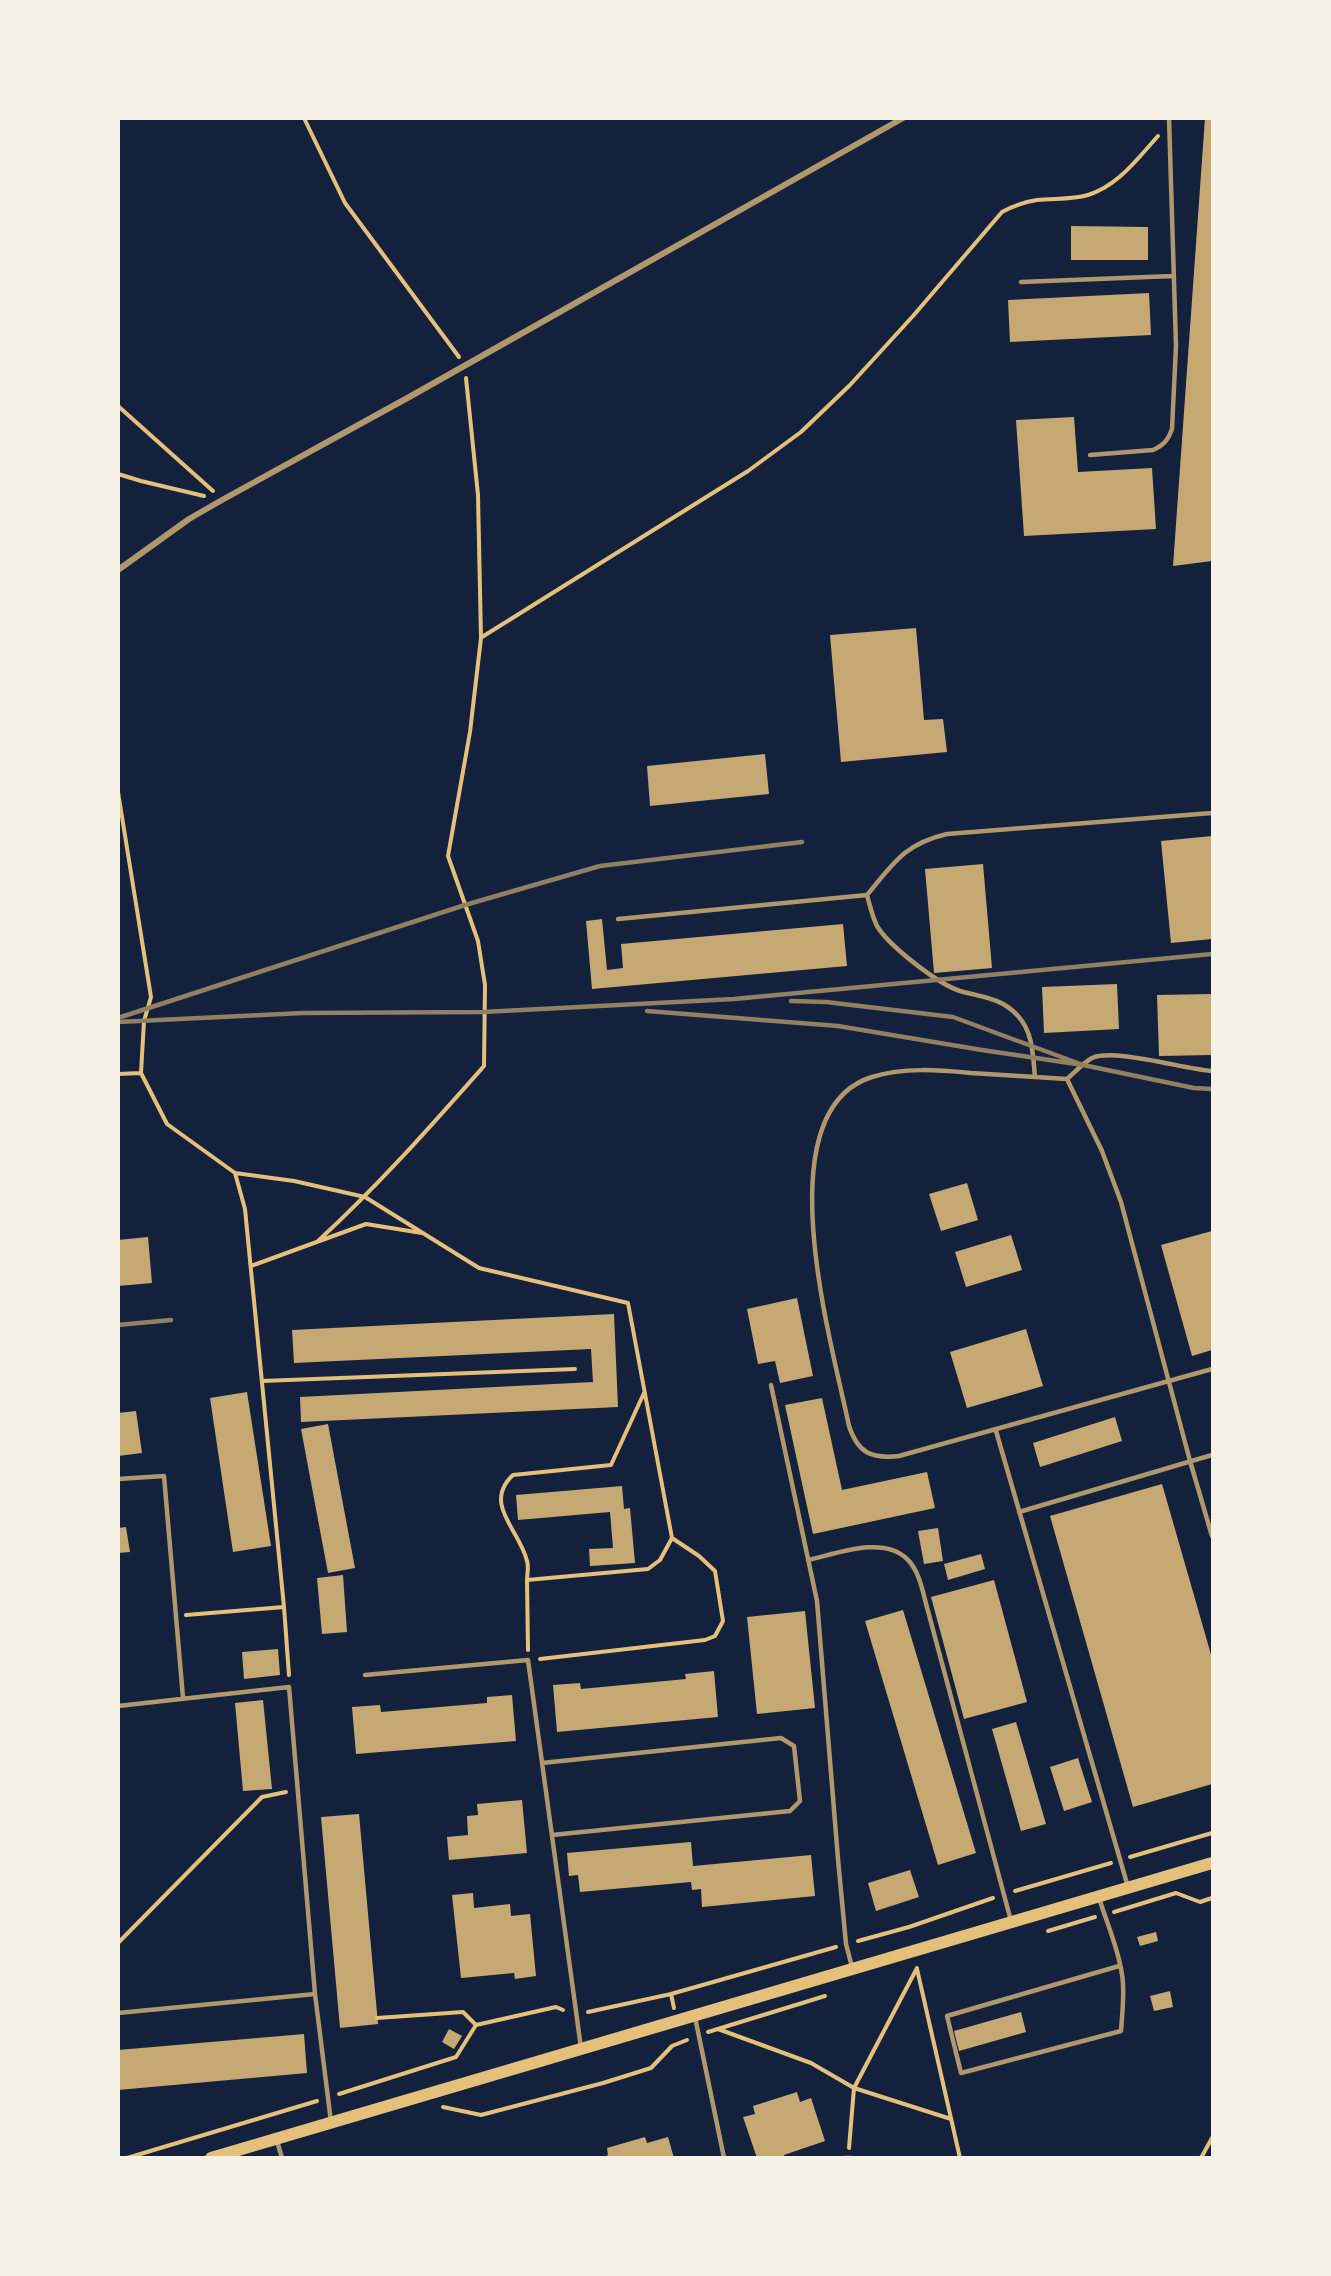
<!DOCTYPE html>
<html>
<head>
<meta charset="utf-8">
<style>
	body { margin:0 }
	#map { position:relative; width:1331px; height:2276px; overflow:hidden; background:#14213d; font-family:Montserrat,sans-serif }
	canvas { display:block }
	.frame { position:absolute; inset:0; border:120px solid #f6f1e7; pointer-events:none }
</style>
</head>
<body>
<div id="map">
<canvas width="1331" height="2276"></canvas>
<div class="frame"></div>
</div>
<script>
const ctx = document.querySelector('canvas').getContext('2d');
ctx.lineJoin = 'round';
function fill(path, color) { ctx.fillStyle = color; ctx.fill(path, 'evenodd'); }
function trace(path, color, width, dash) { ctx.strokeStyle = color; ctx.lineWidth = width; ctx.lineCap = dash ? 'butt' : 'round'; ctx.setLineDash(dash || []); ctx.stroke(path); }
fill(new Path2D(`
	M 1205,118 L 1212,118 L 1212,561 L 1173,566 Z
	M 1071,226 L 1148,227 L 1148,260 L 1071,260 Z
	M 1149,293 L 1151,335 L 1010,342 L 1008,300 Z
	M 1074,417 L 1078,472 L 1152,468 L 1156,529 L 1024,536 L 1016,420 Z
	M 916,628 L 924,720 L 943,719 L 947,752 L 841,762 L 830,635 Z
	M 765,754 L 769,794 L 650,806 L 647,766 Z
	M 1212,836 L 1212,939 L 1171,943 L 1161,841 Z
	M 983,864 L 992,968 L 934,973 L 925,869 Z
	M 602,919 L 607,970 L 623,968 L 621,944 L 843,924 L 847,966 L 592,989 L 586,921 Z
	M 1117,984 L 1119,1029 L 1044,1033 L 1042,987 Z
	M 1212,994 L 1212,1055 L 1159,1056 L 1157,995 Z
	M 967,1183 L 978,1220 L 941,1231 L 929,1194 Z
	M 1212,1231 L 1212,1350 L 1192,1356 L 1161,1245 Z
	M 1011,1235 L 1022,1270 L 966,1287 L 955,1252 Z
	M 148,1237 L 152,1283 L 118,1286 L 118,1240 Z
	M 797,1298 L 813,1376 L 780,1383 L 775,1361 L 758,1364 L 747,1309 Z
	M 614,1314 L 618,1407 L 301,1422 L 300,1397 L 593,1382 L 591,1349 L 294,1363 L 292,1330 Z
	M 1026,1329 L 1043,1386 L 967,1408 L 950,1352 Z
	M 247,1392 L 271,1546 L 233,1552 L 210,1398 Z
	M 822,1398 L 842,1490 L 927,1472 L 935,1508 L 813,1534 L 785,1405 Z
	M 136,1411 L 142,1453 L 118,1456 L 118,1413 Z
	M 1115,1417 L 1122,1441 L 1040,1467 L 1033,1443 Z
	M 328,1424 L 355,1568 L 328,1573 L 301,1429 Z
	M 1162,1484 L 1212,1658 L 1212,1784 L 1133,1807 L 1050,1516 Z
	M 622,1486 L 624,1509 L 630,1508 L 635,1563 L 590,1566 L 589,1549 L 613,1548 L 610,1512 L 518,1520 L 516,1495 Z
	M 126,1527 L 130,1552 L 118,1553 L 118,1528 Z
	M 938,1528 L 943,1561 L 924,1564 L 918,1531 Z
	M 981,1554 L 985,1569 L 948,1580 L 944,1564 Z
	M 343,1575 L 347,1632 L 322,1634 L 317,1578 Z
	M 994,1580 L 1027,1702 L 964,1719 L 931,1597 Z
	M 903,1610 L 976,1853 L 938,1865 L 865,1621 Z
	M 805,1611 L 815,1708 L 757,1714 L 747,1617 Z
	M 278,1649 L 280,1675 L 244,1679 L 242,1652 Z
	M 714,1671 L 718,1717 L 557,1732 L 553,1685 L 580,1683 L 581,1689 L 686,1679 L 685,1674 Z
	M 512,1695 L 516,1741 L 356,1754 L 352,1707 L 380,1705 L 381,1712 L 487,1703 L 487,1697 Z
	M 263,1700 L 272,1789 L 243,1791 L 235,1703 Z
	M 1016,1722 L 1046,1824 L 1021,1831 L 992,1729 Z
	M 1078,1758 L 1092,1802 L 1064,1811 L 1050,1767 Z
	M 522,1800 L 527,1853 L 449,1860 L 447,1837 L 468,1835 L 467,1816 L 478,1815 L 477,1804 Z
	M 359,1814 L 378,2024 L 340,2028 L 321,1817 Z
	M 691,1842 L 693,1866 L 811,1855 L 815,1896 L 702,1907 L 701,1889 L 692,1890 L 691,1882 L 580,1892 L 578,1875 L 569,1876 L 567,1853 Z
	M 910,1870 L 919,1897 L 876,1911 L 868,1883 Z
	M 473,1893 L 474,1908 L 510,1904 L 511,1916 L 530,1914 L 536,1976 L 515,1979 L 514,1973 L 461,1978 L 452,1895 Z
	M 1156,1932 L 1158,1941 L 1140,1946 L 1137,1937 Z
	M 1170,1991 L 1173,2007 L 1154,2011 L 1150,1996 Z
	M 1021,2012 L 1026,2032 L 959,2051 L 954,2031 Z
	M 449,2029 L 462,2036 L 454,2049 L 442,2042 Z
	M 304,2034 L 307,2073 L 118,2090 L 118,2050 Z
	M 797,2092 L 800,2102 L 811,2098 L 825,2141 L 784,2155 L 785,2158 L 757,2158 L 743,2117 L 755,2114 L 753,2106 Z
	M 645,2137 L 647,2143 L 668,2137 L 674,2158 L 602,2158 L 608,2155 L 607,2148 Z`), '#c6a872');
trace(new Path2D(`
	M 304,118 L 345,203 L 459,357
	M 118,406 L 213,491
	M 118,474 L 141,481 L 204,496
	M 482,637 L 748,471 L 801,432 L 850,385 L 913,316 L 1002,212 C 1013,206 1024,202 1037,200 C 1054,198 1071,200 1088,195 C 1118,186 1138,158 1158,136
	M 118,792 L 151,997 L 144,1021 L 141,1073 L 167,1124 L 235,1173 L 245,1209 L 284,1607 L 186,1615
	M 118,1074 L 141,1073
	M 235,1173 L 294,1181 L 365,1197 L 479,1268 L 628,1303 L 672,1538 L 660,1560 L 648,1569 L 527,1580 L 528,1650
	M 318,1241 C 378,1186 430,1127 484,1066 L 485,985 L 478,941 L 448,856 L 470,732 L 481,638 L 478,495 L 466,378
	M 251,1266 L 366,1224 L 422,1233
	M 262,1381 L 575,1369
	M 527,1580 C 527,1574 529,1567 527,1561 C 520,1530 482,1504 513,1475 L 611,1465 L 644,1393
	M 284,1607 L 289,1675
	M 540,1659 L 705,1640 L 715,1636 L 723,1621 L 715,1571 L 699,1556 L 672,1538
	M 1130,1857 L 1212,1833
	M 1015,1891 L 1111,1863
	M 1114,1912 L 1176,1893 L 1200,1902 L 1212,1898
	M 1048,1931 L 1095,1917
	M 858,1941 L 909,1927 L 993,1898
	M 118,1943 L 262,1797 L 286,1792
	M 917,1969 L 960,2158
	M 671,1994 L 674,2008
	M 588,2012 L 671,1994 L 836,1947
	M 377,2018 L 463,2012 L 476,2025
	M 718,2029 L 811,2063 L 854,2088 L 951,2119
	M 708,2032 L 825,1996
	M 339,2094 L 456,2057 L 476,2025 L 556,2007 L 563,2010
	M 443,2107 L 481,2115 L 603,2083 L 651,2068 L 672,2046 L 687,2040
	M 849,2148 L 854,2088 L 917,1968
	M 127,2158 L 317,2101
	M 1201,2158 L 1212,2138`), '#e5c07b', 4);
trace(new Path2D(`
	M 1021,282 L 1173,276
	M 1090,455 L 1153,450 C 1164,445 1168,440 1172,429 L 1176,346 L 1169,118
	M 867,895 C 893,864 904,844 947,834 L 1212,813
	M 618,919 L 867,895 C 870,906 872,916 877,926 C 889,946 938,984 960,991 C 982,997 1002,998 1018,1016 C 1033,1032 1033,1056 1035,1077
	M 1212,1071 C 1183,1069 1115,1048 1092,1058 C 1083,1063 1075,1072 1067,1079 L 1102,1151 L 1121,1202 L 1190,1461 L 1212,1536
	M 1067,1079 C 1035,1077 1003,1075 971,1073 C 939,1070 904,1067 872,1077 C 763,1111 833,1347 849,1426 C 858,1453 871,1459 899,1456 L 1212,1369
	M 771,1385 L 817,1601 L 838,1859 L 846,1944 L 852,1967
	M 996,1431 L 1128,1887
	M 118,1479 L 164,1476 L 183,1698
	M 1019,1512 L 1212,1455
	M 808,1560 C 836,1554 883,1535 907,1559 C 920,1571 923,1594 928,1611 L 1011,1921
	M 365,1675 L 528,1660 L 581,2048
	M 118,1706 L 289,1687 L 315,1994 L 331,2122
	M 542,1763 L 781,1738 L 794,1746 L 800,1801 L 790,1811 L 552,1835
	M 1099,1898 C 1107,1923 1122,1959 1123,1984 C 1124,2000 1122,2016 1121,2031 L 961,2073 L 947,2016 L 1119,1966
	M 118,2013 L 315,1994
	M 695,2017 L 724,2158
	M 277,2141 L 282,2158
	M 844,2158 L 852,2158`), '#b1986c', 4.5);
trace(new Path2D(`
	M 118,570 L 189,519 L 222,500 L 411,396 L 903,118`), '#b1986c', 6);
trace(new Path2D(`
	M 211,2158 L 1212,1863`), '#e5c07b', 12);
trace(new Path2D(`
	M 791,1001 L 826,1002 L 953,1017 L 1083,1065 L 1194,1088 L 1212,1089
	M 647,1011 L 838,1026 L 982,1050 L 1083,1065
	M 121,1017 L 465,905 L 600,866 L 802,842
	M 118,1022 L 303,1013 L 483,1012 L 734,999 L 1212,954
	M 118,1325 L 171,1320`), '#918062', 4.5);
</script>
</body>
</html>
